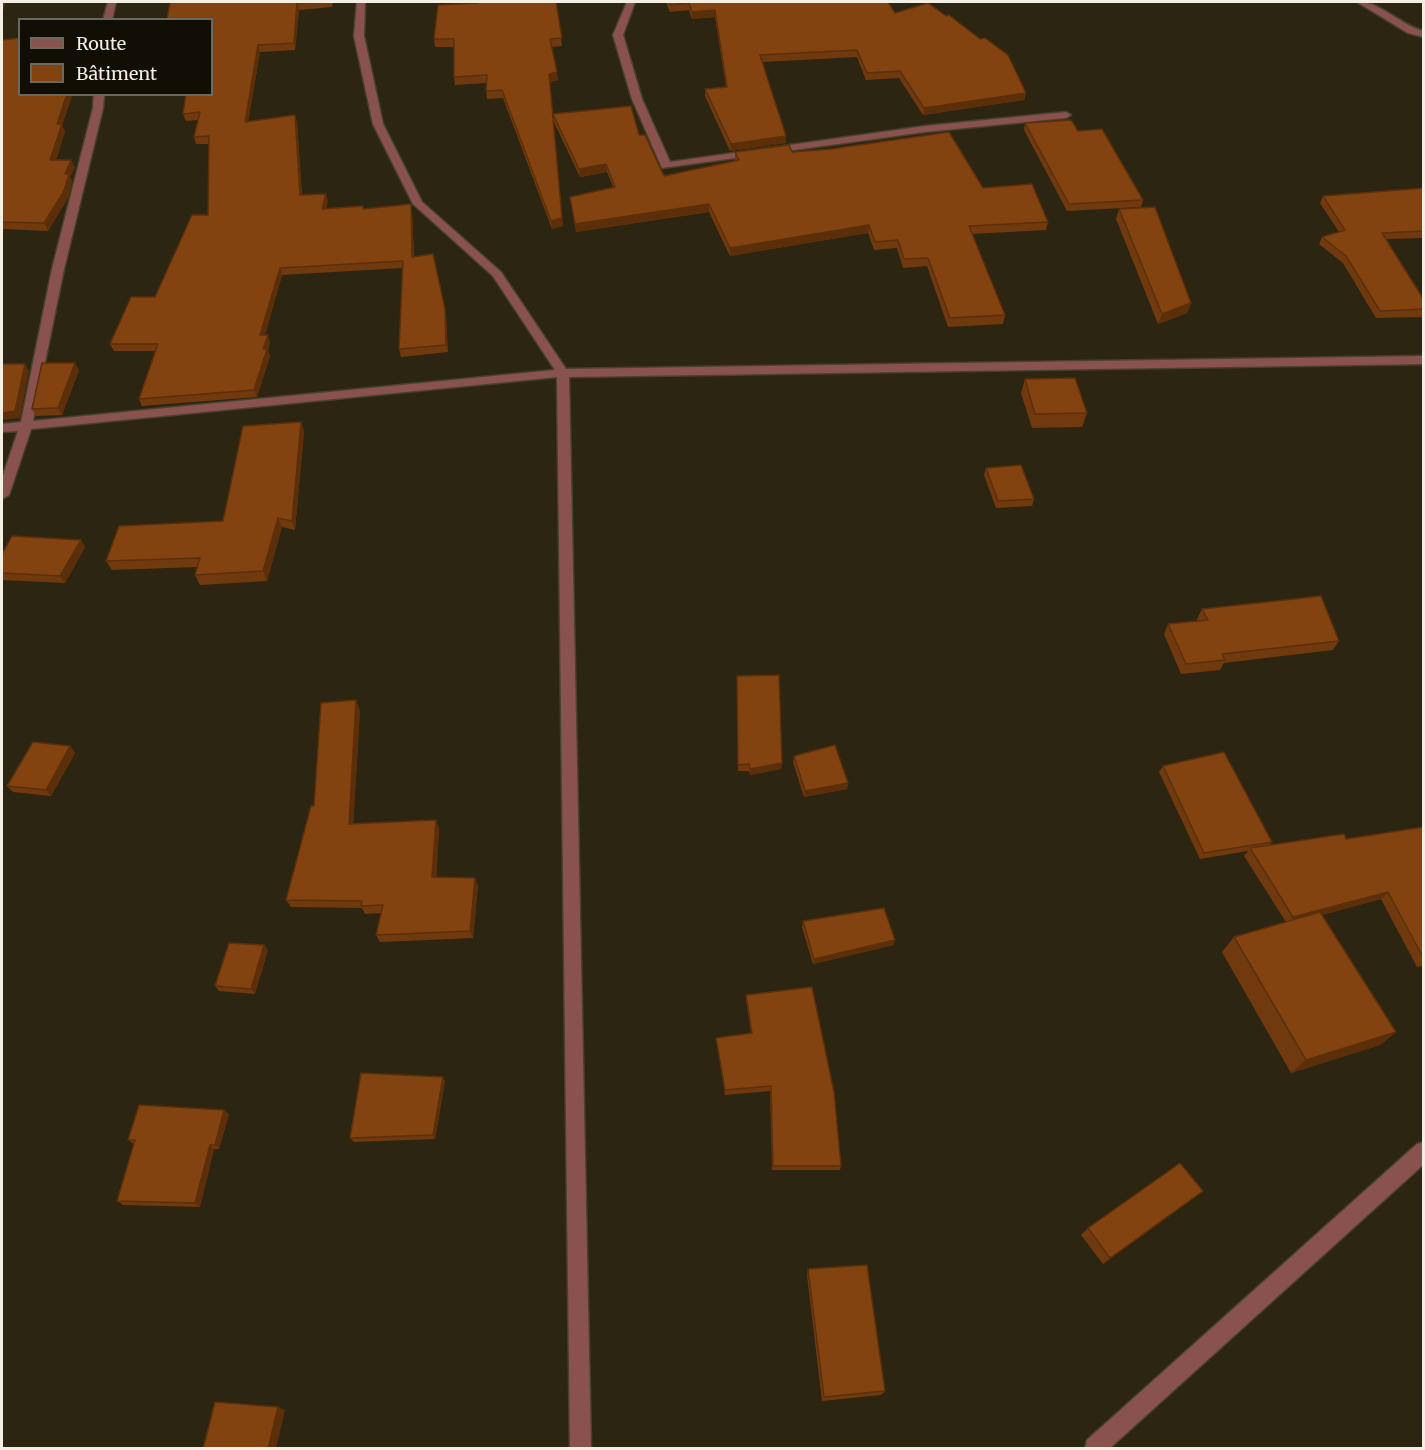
<!DOCTYPE html>
<html>
<head>
<meta charset="utf-8">
<style>
	body { margin:0 }
	#map { position:relative; width:1425px; height:1450px; overflow:hidden; background:#2c2511; font-family:Merriweather,serif }
	canvas { display:block }
	.frame { position:absolute; inset:0; border:3px solid #f3efe2; pointer-events:none }
	.legend { position:absolute; left:18px; top:18px; width:195px; height:78px; box-sizing:border-box; background:#110e06; border:2px solid #6b685e; margin:0; padding:8px 10px; list-style:none; font-size:18px; color:#f3efe2 }
	.legend li { display:flex; align-items:center; gap:12px; height:30px }
	.legend b { width:30px; border:2px solid #6b685e }
</style>
</head>
<body>
<div id="map">
<canvas width="1425" height="1450"></canvas>
<div class="frame"></div>
<ul class="legend">
<li><b style="height:8px;background:#89524e"></b>Route</li>
<li><b style="height:16px;background:#834310"></b>Bâtiment</li>
</ul>
</div>
<script>
const ctx = document.querySelector('canvas').getContext('2d');
ctx.lineJoin = 'round';
function trace(path, color, width, dash) { ctx.strokeStyle = color; ctx.lineWidth = width; ctx.lineCap = dash ? 'butt' : 'round'; ctx.setLineDash(dash || []); ctx.stroke(path); }
function fill(path, color) { ctx.fillStyle = color; ctx.fill(path, 'evenodd'); }
const minor = new Path2D(`
	M 108,2 L 116,2 L 112,20 L 103,20 Z
	M 357,2 L 365,2 L 364,36 L 383,124 L 422,202 L 501,272 L 566,369 L 1424,356 L 1424,364 L 569,377 L 591,1448 L 570,1448 L 557,377 L 31,429 L 9,495 L 2,499 L 2,478 L 18,431 L 2,432 L 2,424 L 21,422 L 52,269 L 93,108 L 94,94 L 104,94 L 103,108 L 64,269 L 33,421 L 555,370 L 493,276 L 413,204 L 373,124 L 354,36 Z
	M 627,2 L 635,2 L 623,35 L 642,99 L 670,162 L 925,126 L 1066,112 L 1071,115 L 1066,118 L 925,132 L 662,168 L 632,99 L 613,35 Z
	M 1357,2 C 1379,0 1401,26 1424,31 L 1424,37 L 1408,33 Z`);
const tertiary = new Path2D(`
	M 1424,1142 L 1424,1164 L 1110,1448 L 1085,1448 L 1087,1440 L 1417,1144 Z`);
trace(minor, '#48412e', 3);
trace(tertiary, '#48412e', 3);
fill(minor, '#89524e');
fill(tertiary, '#89524e');
fill(new Path2D(`
	M 170,2 L 333,2 L 332,7 L 299,10 L 295,50 L 260,52 L 248,122 L 297,122 L 302,195 L 328,201 L 326,209 L 364,209 L 412,211 L 414,257 L 446,316 L 448,352 L 401,357 L 399,349 L 403,268 L 282,275 L 265,335 L 270,342 L 268,351 L 270,356 L 257,397 L 142,406 L 139,399 L 155,351 L 114,351 L 110,344 L 155,297 L 208,215 L 209,144 L 196,144 L 194,137 L 198,120 L 186,121 L 183,114 L 212,94 Z
	M 556,2 L 562,46 L 551,47 L 558,80 L 550,82 L 563,226 L 552,229 L 503,98 L 487,99 L 486,91 L 486,83 L 455,85 L 454,77 L 454,47 L 435,47 L 434,39 Z
	M 666,2 L 888,2 L 895,13 L 1026,93 L 1024,100 L 923,115 L 899,78 L 866,80 L 857,57 L 762,62 L 786,143 L 730,151 L 705,96 L 705,89 L 726,87 L 715,17 L 692,19 L 689,10 L 670,12 Z
	M 2,40 L 62,126 L 65,131 L 56,160 L 75,167 L 70,177 L 72,181 L 68,198 L 48,231 L 4,229 L 2,233 Z
	M 553,114 L 639,135 L 664,176 L 735,161 L 735,152 L 792,152 L 983,188 L 1048,222 L 1046,230 L 972,234 L 1005,315 L 1003,324 L 948,327 L 927,266 L 903,268 L 897,248 L 874,250 L 868,233 L 730,256 L 709,212 L 576,232 L 570,197 L 613,187 L 607,172 L 580,177 L 554,122 Z
	M 1025,123 L 1078,131 L 1143,200 L 1141,207 L 1067,211 L 1024,130 Z
	M 1424,188 L 1424,238 L 1386,239 L 1424,300 L 1424,317 L 1376,318 L 1343,263 L 1319,244 L 1322,237 L 1339,232 L 1320,203 L 1323,196 Z
	M 1119,209 L 1191,303 L 1187,313 L 1158,324 L 1116,219 Z
	M 79,370 L 62,415 L 36,416 L 32,409 Z
	M 1025,379 L 1087,413 L 1082,427 L 1032,428 L 1021,393 Z
	M 301,422 L 304,432 L 295,530 L 282,527 L 267,581 L 200,585 L 195,575 L 197,567 L 112,570 L 106,561 L 223,521 Z
	M 986,468 L 1034,499 L 1032,506 L 996,508 L 984,475 Z
	M 81,540 L 85,547 L 65,583 L 2,580 L 2,554 Z
	M 1202,609 L 1339,641 L 1333,650 L 1224,663 L 1220,670 L 1181,674 L 1164,634 L 1168,624 L 1198,621 L 1197,619 Z
	M 737,676 L 782,763 L 781,769 L 750,775 L 749,771 L 738,771 Z
	M 360,710 L 353,824 L 436,820 L 439,829 L 436,878 L 478,886 L 473,938 L 380,942 L 376,935 L 381,913 L 365,914 L 362,908 L 291,907 L 286,900 L 314,806 Z
	M 70,746 L 75,753 L 51,796 L 13,792 L 7,786 Z
	M 794,756 L 848,783 L 847,789 L 804,797 L 793,762 Z
	M 1163,766 L 1272,842 L 1268,846 L 1346,839 L 1424,827 L 1424,966 L 1417,967 L 1381,899 L 1322,915 L 1396,1032 L 1380,1045 L 1291,1073 L 1222,952 L 1234,937 L 1286,922 L 1244,856 L 1248,851 L 1200,859 L 1159,772 Z
	M 803,921 L 894,945 L 813,964 L 802,927 Z
	M 268,950 L 255,994 L 219,991 L 215,986 Z
	M 746,995 L 841,1166 L 840,1170 L 772,1170 L 770,1091 L 725,1095 L 716,1038 L 751,1033 L 746,1000 Z
	M 443,1077 L 445,1081 L 435,1139 L 354,1142 L 350,1138 Z
	M 229,1114 L 219,1149 L 214,1149 L 200,1207 L 123,1205 L 117,1201 L 134,1144 L 128,1140 Z
	M 1194,1198 L 1103,1264 L 1081,1235 L 1088,1228 Z
	M 808,1269 L 885,1391 L 881,1395 L 822,1401 L 807,1275 Z`), '#713a0e');
fill(new Path2D(`
	M 2,2 L 6,2 L 2,14 Z
	M 297,3 L 299,10 L 295,50 L 294,43 Z
	M 715,10 L 715,17 L 692,19 L 692,12 Z
	M 258,45 L 260,52 L 247,129 L 245,122 Z
	M 557,72 L 558,80 L 550,82 L 563,226 L 552,229 L 551,221 L 549,74 Z
	M 1026,93 L 1024,100 L 923,115 L 924,108 Z
	M 67,94 L 73,94 L 62,126 L 65,131 L 54,168 L 50,160 L 57,124 Z
	M 295,115 L 297,122 L 302,202 L 300,195 Z
	M 786,136 L 786,143 L 730,151 L 731,144 Z
	M 71,160 L 75,167 L 70,177 L 72,181 L 68,198 L 48,231 L 44,223 Z
	M 606,164 L 607,172 L 580,177 L 579,169 Z
	M 326,194 L 328,201 L 324,216 L 322,209 Z
	M 411,204 L 412,211 L 414,264 L 412,257 Z
	M 709,204 L 709,212 L 576,232 L 575,224 Z
	M 869,225 L 868,233 L 730,256 L 730,248 Z
	M 280,268 L 282,275 L 263,342 L 260,335 Z
	M 1191,303 L 1187,313 L 1158,324 L 1162,314 Z
	M 445,309 L 446,316 L 448,352 L 446,345 Z
	M 268,335 L 270,342 L 268,351 L 270,356 L 257,397 L 254,390 L 263,349 Z
	M 75,363 L 79,370 L 62,415 L 58,408 Z
	M 25,364 L 29,371 L 20,418 L 2,420 L 2,413 Z
	M 301,422 L 304,432 L 295,530 L 292,521 Z
	M 278,518 L 282,527 L 267,581 L 263,571 Z
	M 81,540 L 85,547 L 65,583 L 60,576 Z
	M 356,700 L 360,710 L 353,832 L 349,824 Z
	M 70,746 L 75,753 L 51,796 L 46,790 Z
	M 782,763 L 781,769 L 750,775 L 750,769 Z
	M 848,783 L 847,789 L 804,797 L 805,791 Z
	M 436,820 L 439,829 L 436,885 L 432,877 Z
	M 475,878 L 478,886 L 473,938 L 470,931 Z
	M 1388,892 L 1381,899 L 1287,924 L 1293,917 Z
	M 895,940 L 894,945 L 813,964 L 814,959 Z
	M 264,945 L 268,950 L 255,994 L 251,989 Z
	M 1396,1032 L 1380,1045 L 1291,1073 L 1306,1060 Z
	M 443,1077 L 445,1081 L 435,1139 L 433,1135 Z
	M 224,1110 L 229,1114 L 219,1149 L 215,1145 Z
	M 210,1145 L 214,1149 L 200,1207 L 195,1203 Z
	M 278,1407 L 285,1410 L 276,1449 L 268,1449 Z`), '#5c2f0b');
const building = new Path2D(`
	M 170,2 L 318,2 L 297,3 L 294,43 L 258,45 L 245,122 L 295,115 L 300,195 L 326,194 L 322,209 L 363,206 L 363,209 L 411,204 L 412,257 L 433,254 L 445,309 L 446,345 L 399,349 L 403,261 L 280,268 L 260,335 L 268,335 L 263,349 L 267,349 L 254,390 L 139,399 L 158,344 L 110,344 L 131,297 L 155,297 L 192,215 L 208,215 L 209,136 L 194,137 L 200,112 L 183,114 L 186,94 L 212,94 L 212,20 L 167,20 Z
	M 478,2 L 556,2 L 562,38 L 550,39 L 557,72 L 549,74 L 562,218 L 551,221 L 502,90 L 486,91 L 487,75 L 454,77 L 454,39 L 434,39 L 438,5 L 478,3 Z
	M 669,2 L 888,2 L 895,13 L 928,3 L 946,16 L 949,15 L 980,39 L 985,38 L 1008,55 L 1026,93 L 924,108 L 900,71 L 867,73 L 857,50 L 760,55 L 786,136 L 731,144 L 705,89 L 727,87 L 715,10 L 692,12 L 689,3 L 670,5 Z
	M 20,38 L 20,94 L 67,94 L 57,124 L 62,124 L 50,160 L 71,160 L 65,174 L 69,174 L 64,191 L 44,223 L 2,222 L 2,40 Z
	M 631,106 L 639,135 L 645,135 L 664,176 L 739,160 L 735,152 L 789,145 L 792,152 L 831,149 L 949,132 L 983,188 L 1032,184 L 1048,222 L 969,226 L 1005,315 L 950,318 L 928,258 L 904,259 L 898,240 L 875,242 L 869,225 L 730,248 L 709,204 L 575,224 L 570,197 L 615,187 L 606,164 L 579,169 L 553,114 Z
	M 1071,120 L 1078,131 L 1102,129 L 1143,200 L 1069,204 L 1025,123 Z
	M 1424,188 L 1424,231 L 1382,233 L 1424,300 L 1424,309 L 1380,311 L 1346,256 L 1322,237 L 1345,230 L 1323,196 Z
	M 1155,207 L 1191,303 L 1162,314 L 1119,209 Z
	M 42,363 L 75,363 L 58,408 L 32,409 Z
	M 2,364 L 25,364 L 15,411 L 2,413 Z
	M 1075,378 L 1087,413 L 1035,414 L 1025,379 Z
	M 301,422 L 292,521 L 278,518 L 263,571 L 195,575 L 200,558 L 106,561 L 119,526 L 223,521 L 243,426 Z
	M 1021,465 L 1034,499 L 998,501 L 986,468 Z
	M 12,536 L 81,540 L 60,576 L 2,573 L 2,554 Z
	M 1321,596 L 1339,641 L 1222,654 L 1225,660 L 1186,664 L 1168,624 L 1208,620 L 1202,609 Z
	M 779,675 L 782,763 L 750,769 L 749,764 L 738,765 L 737,676 Z
	M 356,700 L 349,824 L 436,820 L 432,877 L 475,878 L 470,931 L 376,935 L 383,905 L 361,906 L 362,901 L 286,900 L 311,806 L 314,806 L 321,703 Z
	M 33,742 L 70,746 L 46,790 L 7,786 Z
	M 835,745 L 848,783 L 805,791 L 794,756 Z
	M 1224,752 L 1272,842 L 1204,853 L 1163,766 Z
	M 1424,827 L 1424,959 L 1388,892 L 1293,917 L 1250,848 L 1344,834 L 1346,839 Z
	M 884,908 L 895,940 L 814,959 L 803,921 Z
	M 1320,912 L 1396,1032 L 1306,1060 L 1234,937 Z
	M 229,943 L 264,945 L 251,989 L 215,986 Z
	M 812,987 L 834,1092 L 841,1166 L 773,1166 L 771,1086 L 725,1090 L 716,1038 L 752,1033 L 746,995 Z
	M 361,1073 L 443,1077 L 433,1135 L 350,1138 Z
	M 139,1105 L 224,1110 L 215,1145 L 210,1145 L 195,1203 L 117,1201 L 135,1140 L 128,1140 Z
	M 1180,1163 L 1203,1191 L 1110,1258 L 1088,1228 Z
	M 867,1265 L 885,1391 L 824,1397 L 808,1269 Z
	M 215,1402 L 278,1407 L 268,1449 L 203,1449 Z`);
fill(building, '#834310');
trace(building, '#5c2f0b', 1.5);
</script>
</body>
</html>
